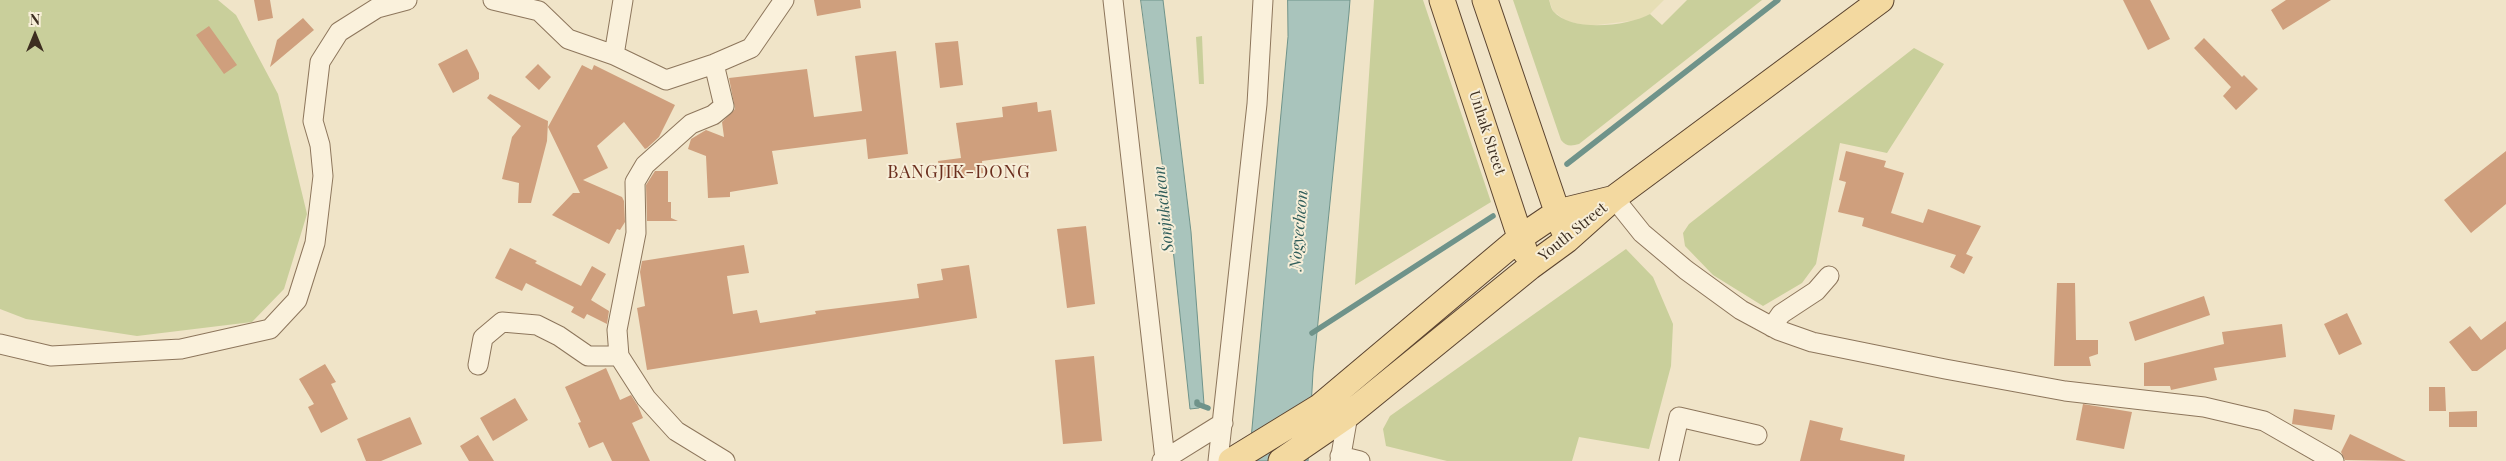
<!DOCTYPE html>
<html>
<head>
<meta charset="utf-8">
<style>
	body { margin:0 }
	#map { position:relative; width:2506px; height:461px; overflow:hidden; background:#f0e4c8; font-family:"Playfair Display",serif }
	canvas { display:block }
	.north { position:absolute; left:10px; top:10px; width:50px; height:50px; -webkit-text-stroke:4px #f7eed8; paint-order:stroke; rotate:0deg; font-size:14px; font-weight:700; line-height:20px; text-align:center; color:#3d2e20 }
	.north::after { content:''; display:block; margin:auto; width:18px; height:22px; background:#3d2e20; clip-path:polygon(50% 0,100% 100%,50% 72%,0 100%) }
</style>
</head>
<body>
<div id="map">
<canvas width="2506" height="461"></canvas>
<div class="north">N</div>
</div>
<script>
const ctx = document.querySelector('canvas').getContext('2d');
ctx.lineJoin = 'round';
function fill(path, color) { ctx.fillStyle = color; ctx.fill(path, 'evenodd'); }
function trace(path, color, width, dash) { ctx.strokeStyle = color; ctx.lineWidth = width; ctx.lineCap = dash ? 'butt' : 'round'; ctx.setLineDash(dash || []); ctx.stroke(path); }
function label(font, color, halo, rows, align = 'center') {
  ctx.font = font + ' "Playfair Display",serif'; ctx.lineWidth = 4; ctx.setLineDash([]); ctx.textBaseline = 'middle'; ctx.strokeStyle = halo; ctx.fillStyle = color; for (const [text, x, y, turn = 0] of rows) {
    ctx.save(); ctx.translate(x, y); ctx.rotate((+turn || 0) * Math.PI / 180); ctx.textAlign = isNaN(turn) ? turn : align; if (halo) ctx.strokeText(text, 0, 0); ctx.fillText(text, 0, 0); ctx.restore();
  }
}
fill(new Path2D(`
	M 1549,0 L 1664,0 L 1650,14 L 1639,20 L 1588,26 L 1566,21 L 1553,11 Z`), '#e6deb5');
fill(new Path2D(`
	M 0,0 L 218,0 L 236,15 L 278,94 L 307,214 L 284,289 L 252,322 L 137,336 L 26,319 L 0,309 Z
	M 1374,0 L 1423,0 L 1491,202 L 1355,285 Z
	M 1513,0 L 1549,0 C 1550,3 1551,8 1553,11 C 1571,33 1629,26 1650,14 L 1662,25 L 1687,0 L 1762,0 L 1579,144 C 1572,146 1566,147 1561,140 Z
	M 1202,36 L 1204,84 L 1199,84 L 1196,37 Z
	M 1914,48 L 1944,64 L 1887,153 L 1840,143 L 1816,264 L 1802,283 L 1763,306 L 1713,275 L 1685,246 L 1683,233 L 1689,224 Z
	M 1626,249 L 1653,277 L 1673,324 L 1671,366 L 1649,449 L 1579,437 L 1572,461 L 1447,461 L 1386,446 L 1383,429 L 1390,416 Z`), '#c9cf9b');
const water = new Path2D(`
	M 1141,0 L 1163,0 L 1191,232 L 1204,404 L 1199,408 L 1190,409 L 1171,230 Z
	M 1288,0 L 1350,0 L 1349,13 L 1313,372 L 1308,461 L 1249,461 L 1288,37 Z`);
fill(water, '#a9c4bc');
trace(water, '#6f938a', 1);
trace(new Path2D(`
	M 1567,164 L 1778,0
	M 1312,333 L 1493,216
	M 1197,402 L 1197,404 L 1208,408`), '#6f938a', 5.5);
fill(new Path2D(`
	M 254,0 L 270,0 L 273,18 L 258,21 Z
	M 814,0 L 860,0 L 861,8 L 817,16 Z
	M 2123,0 L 2150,0 L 2170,39 L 2148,50 Z
	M 2286,0 L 2331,0 L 2283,30 L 2271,10 Z
	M 303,18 L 314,30 L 270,67 L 277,40 Z
	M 209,26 L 237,65 L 224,74 L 196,35 Z
	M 2204,38 L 2242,77 L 2244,75 L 2258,89 L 2236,110 L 2223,96 L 2231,87 L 2194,48 Z
	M 958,41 L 963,85 L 940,88 L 935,43 Z
	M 467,49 L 479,73 L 479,79 L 453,93 L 438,64 Z
	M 896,51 L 908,154 L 868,159 L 866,139 L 772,151 L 778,184 L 730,192 L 730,197 L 708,198 L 706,156 L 688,149 L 691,139 L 706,130 L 724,137 L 722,122 L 735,109 L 729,78 L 807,69 L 814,117 L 862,111 L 855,56 Z
	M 538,64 L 551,77 L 539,90 L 525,77 Z
	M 582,65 L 592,70 L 594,65 L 675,105 L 659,137 L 647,148 L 645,149 L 624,122 L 597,146 L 608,168 L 583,180 L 622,197 L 624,201 L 625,222 L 620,230 L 617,229 L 609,244 L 552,215 L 573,193 L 580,193 L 548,127 Z
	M 490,94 L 548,121 L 547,141 L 531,203 L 518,203 L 519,183 L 502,179 L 512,137 L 521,126 L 487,98 Z
	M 1037,102 L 1038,112 L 1051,110 L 1057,151 L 982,161 L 983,173 L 941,179 L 938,161 L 961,158 L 956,123 L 1003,117 L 1002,107 Z
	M 1846,151 L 1886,161 L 1884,167 L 1904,173 L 1891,213 L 1923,223 L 1928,209 L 1981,226 L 1966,254 L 1973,257 L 1964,274 L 1950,267 L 1956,255 L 1862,226 L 1864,218 L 1838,212 L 1846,182 L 1839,180 Z
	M 2506,151 L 2506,204 L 2471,233 L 2444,200 Z
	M 655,171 L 668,171 L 668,202 L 671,202 L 671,218 L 678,221 L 647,221 L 646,185 Z
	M 1086,226 L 1095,304 L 1067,308 L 1057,229 Z
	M 744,245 L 749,273 L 727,276 L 733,314 L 757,310 L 760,323 L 816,314 L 815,311 L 919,298 L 917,284 L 943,280 L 941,269 L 969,265 L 977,318 L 647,370 L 637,308 L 645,306 L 640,272 L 642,261 Z
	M 510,248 L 537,261 L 535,263 L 581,286 L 592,266 L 606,274 L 591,300 L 609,311 L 607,324 L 587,314 L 584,319 L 571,312 L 574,307 L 526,283 L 522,291 L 495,278 Z
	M 2057,283 L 2075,283 L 2076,340 L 2098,340 L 2098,354 L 2089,357 L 2091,366 L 2054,366 Z
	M 2204,296 L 2210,315 L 2135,341 L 2129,322 Z
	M 2347,313 L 2362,344 L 2339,355 L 2324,324 Z
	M 2506,321 L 2506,349 L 2477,371 L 2472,371 L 2449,342 L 2470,326 L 2481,340 Z
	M 2282,324 L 2286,357 L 2214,368 L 2217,380 L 2171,390 L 2170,386 L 2144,386 L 2144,363 L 2224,344 L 2222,332 Z
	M 1094,356 L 1102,441 L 1063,444 L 1055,360 Z
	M 325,364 L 336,382 L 331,384 L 348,419 L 321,433 L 308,407 L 314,404 L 299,379 Z
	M 606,368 L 620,400 L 631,395 L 638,406 L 643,418 L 632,423 L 650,461 L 612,461 L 603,442 L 589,448 L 578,423 L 581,422 L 565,387 Z
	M 2429,387 L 2445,387 L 2446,411 L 2429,411 Z
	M 515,398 L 528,420 L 493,441 L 480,418 Z
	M 2083,404 L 2132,412 L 2124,449 L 2076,440 Z
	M 2294,409 L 2335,415 L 2332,430 L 2292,424 Z
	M 2477,411 L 2477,427 L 2449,427 L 2449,412 Z
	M 410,417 L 422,444 L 381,461 L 366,461 L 357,439 Z
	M 1810,420 L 1843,428 L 1840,440 L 1905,455 L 1904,461 L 1800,461 Z
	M 2350,434 L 2406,461 L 2345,460 L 2341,452 Z
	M 478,435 L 494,461 L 469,461 L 460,446 Z`), '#cf9f7d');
const minor = new Path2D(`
	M 493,0 L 539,11 L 568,39 L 614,55 L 666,80 L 714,64 L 751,48 L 784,0
	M 1113,0 L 1165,459
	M 614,55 L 623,0
	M 714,64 L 724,106 L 713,115 L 691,124 L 645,165 L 635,182 L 636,233 L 617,330 L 619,356 L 646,398 L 676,431 L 725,461
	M 1614,198 L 1642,233 L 1686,270 L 1741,310 L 1778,330 L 1812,342 L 1945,369 L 2065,391 L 2204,407 L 2264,421 L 2334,461
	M 1772,327 L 1781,314 L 1816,291 L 1829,276
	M 0,344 L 51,356 L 181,349 L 270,329 L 297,300 L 315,243 L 323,176 L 320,145 L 313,121 L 320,62 L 339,32 L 377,8 L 407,0
	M 478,365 L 483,338 L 502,322 L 537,325 L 559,336 L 588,356 L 619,356
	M 1340,456 L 1360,461
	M 1162,461 L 1223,423
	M 1218,461 L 1257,104 L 1263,0
	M 1340,461 L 1348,415
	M 1669,461 L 1679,417 L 1757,435`);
const major = new Path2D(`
	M 1442,0 L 1525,252
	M 1485,0 L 1563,229
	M 1231,461 L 1319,407 L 1521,237 L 1558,212 L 1611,199
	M 1281,461 L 1348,415 L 1530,267 L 1567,240 L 1614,198 L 1881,0`);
trace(minor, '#8d765c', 21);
trace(major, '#5b4430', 27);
trace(minor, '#faf1dc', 19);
trace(major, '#f3d9a0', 25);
label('15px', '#3d2e20', '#f7eed8', [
	["Unhak Street",1487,133,72],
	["Youth Street",1573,232,-39]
]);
label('italic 16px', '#2f5d5a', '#f7eed8', [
	["Sonjukcheon",1164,209,-96],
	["Nogyecheon",1299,230,-85]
]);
ctx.letterSpacing = '1px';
label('18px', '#6b2e1e', '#f7eed8', [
	["BANGJIK-DONG",959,172]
]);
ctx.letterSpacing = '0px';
</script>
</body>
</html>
